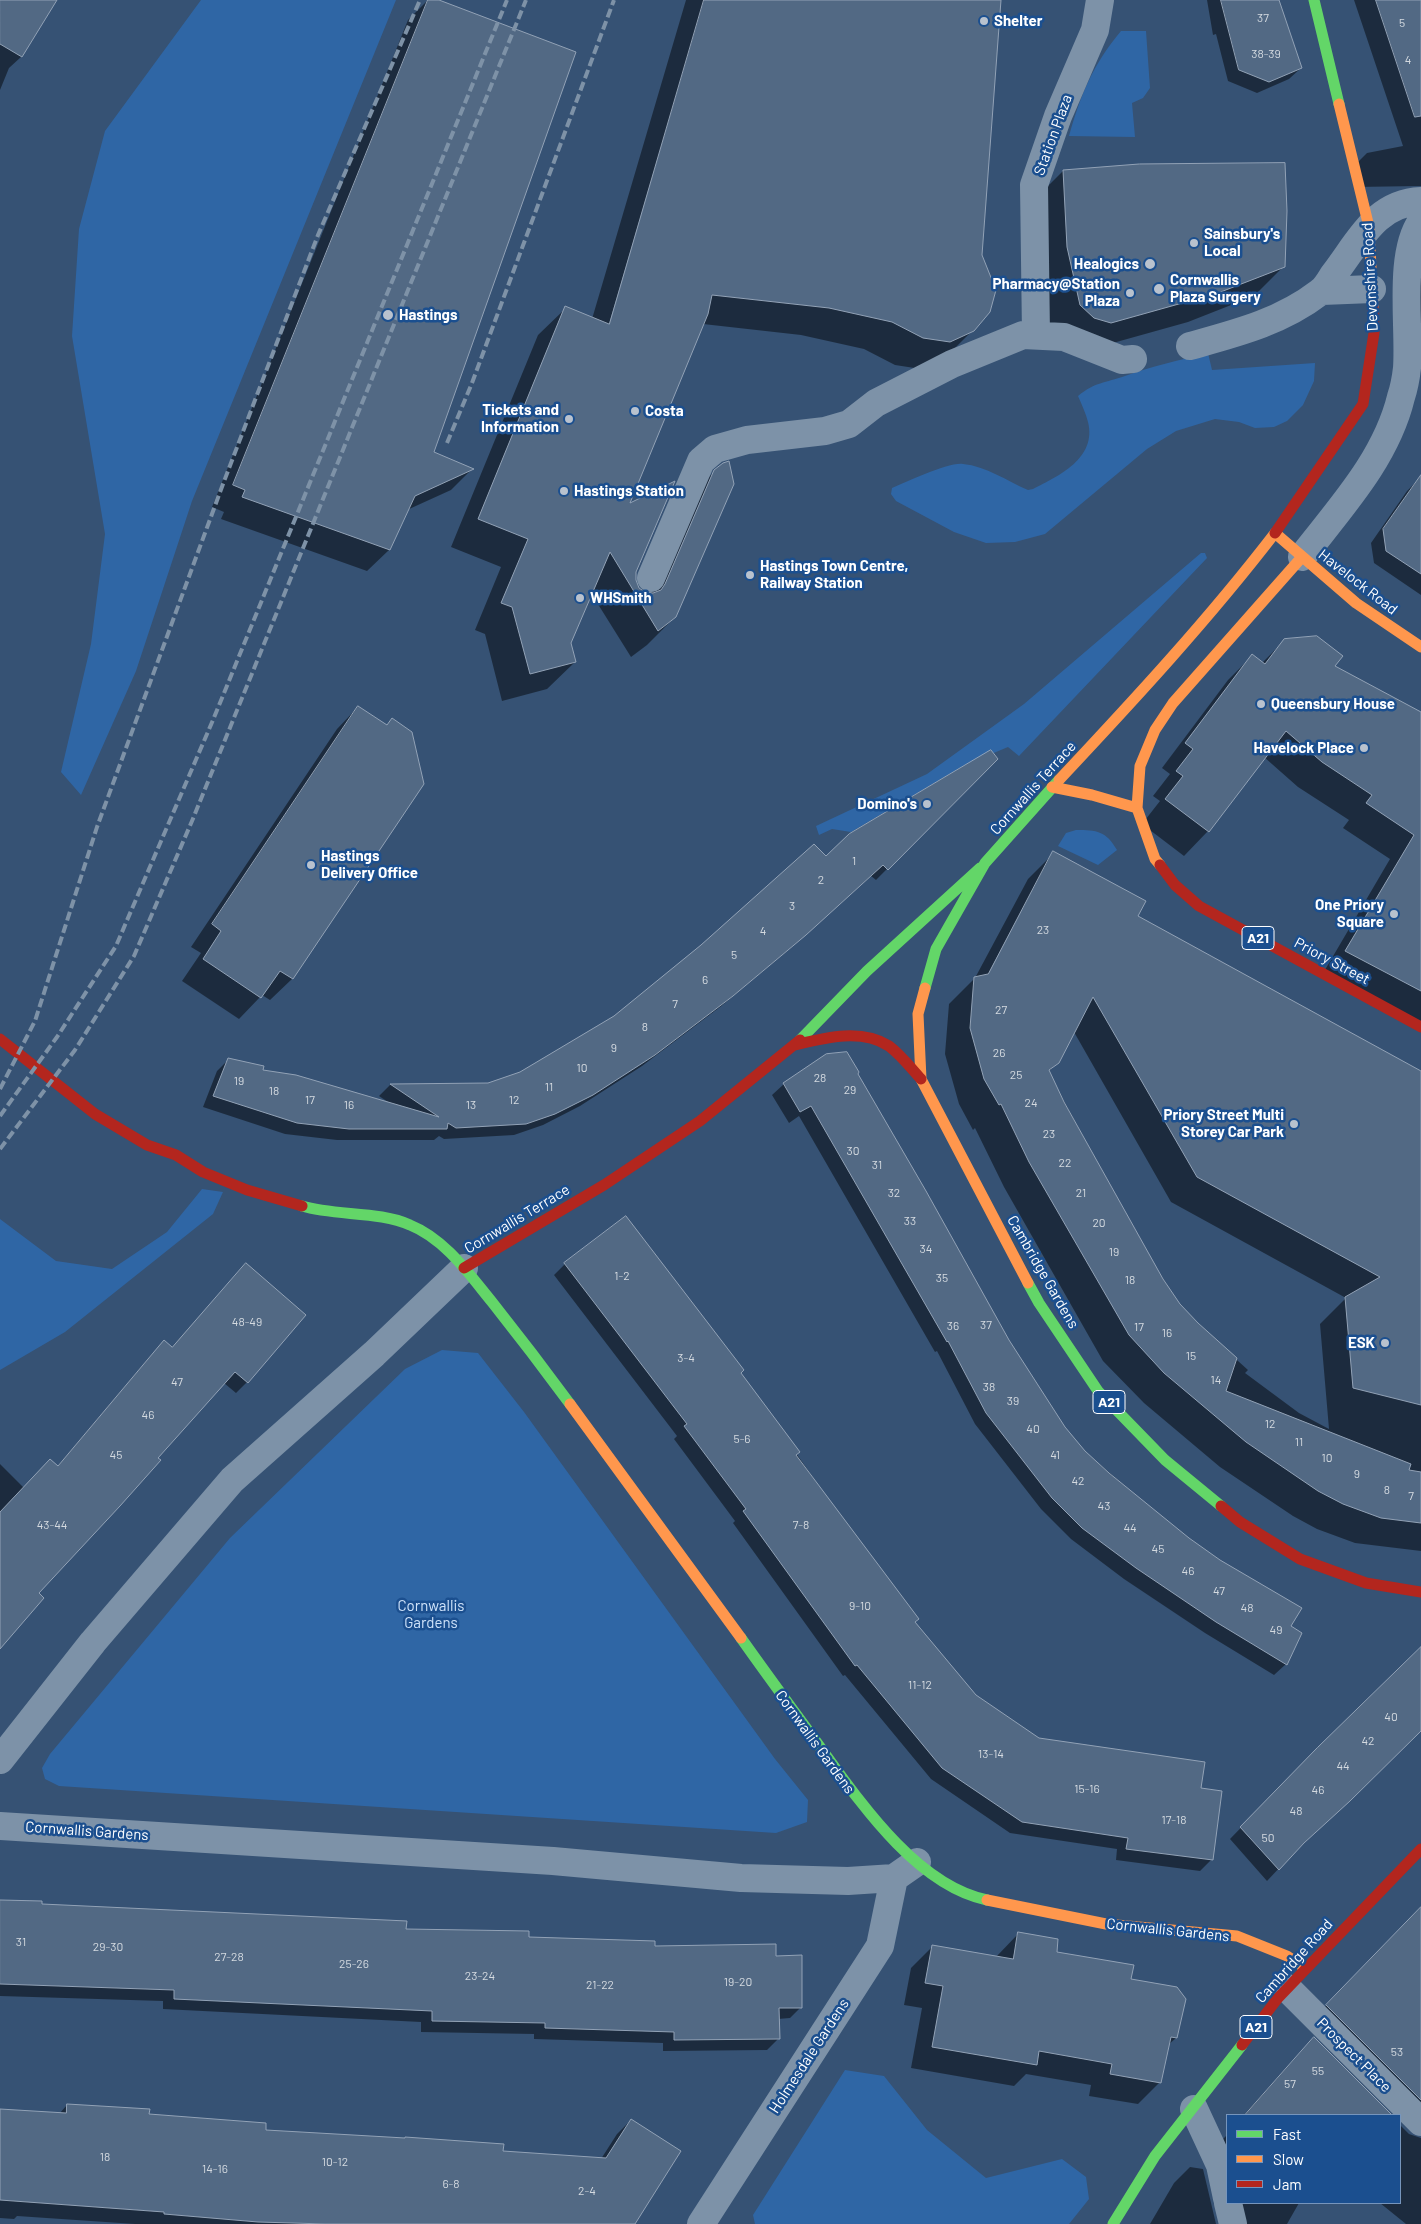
<!DOCTYPE html>
<html>
<head>
<meta charset="utf-8">
<style>
	body { margin:0 }
	#map { position:relative; width:1421px; height:2224px; overflow:hidden; background:#365274; font-family:Barlow,sans-serif }
	canvas { display:block }
	.legend { position:absolute; left:1226px; top:2114px; width:175px; height:90px; box-sizing:border-box; background:#1b4f8f; border:1px solid #7695bc; margin:0; padding:6px 9px; list-style:none; font-size:15px; color:#fff }
	.legend li { display:flex; align-items:center; gap:10px; height:25px }
	.legend b { width:25px; border:1px solid #7695bc }
</style>
</head>
<body>
<div id="map">
<canvas width="1421" height="2224"></canvas>
<ul class="legend">
<li><b style="height:6px;background:#63d668"></b>Fast</li>
<li><b style="height:6px;background:#ff974d"></b>Slow</li>
<li><b style="height:6px;background:#b3261e"></b>Jam</li>
</ul>
</div>
<script>
const ctx = document.querySelector('canvas').getContext('2d');
ctx.lineJoin = 'round';
function fill(path, color) { ctx.fillStyle = color; ctx.fill(path, 'evenodd'); }
function trace(path, color, width, dash) { ctx.strokeStyle = color; ctx.lineWidth = width; ctx.lineCap = dash ? 'butt' : 'round'; ctx.setLineDash(dash || []); ctx.stroke(path); }
function label(font, color, halo, rows, align = 'center') {
  ctx.font = font + ' Barlow,sans-serif'; ctx.lineWidth = 5; ctx.setLineDash([]); ctx.textBaseline = 'middle'; ctx.strokeStyle = halo; ctx.fillStyle = color; for (const [text, x, y, turn = 0] of rows) {
    ctx.save(); ctx.translate(x, y); ctx.rotate((+turn || 0) * Math.PI / 180); ctx.textAlign = isNaN(turn) ? turn : align; if (halo) ctx.strokeText(text, 0, 0); ctx.fillText(text, 0, 0); ctx.restore();
  }
}
fill(new Path2D(`
	M 201,0 L 396,0 L 192,501 L 136,671 L 81,795 L 61,772 L 91,644 L 105,534 L 72,336 L 79,229 L 105,131 Z
	M 1121,31 L 1146,31 L 1150,88 L 1143,98 L 1132,103 L 1135,137 L 1069,136 C 1081,94 1092,66 1121,31 Z
	M 1208,353 L 1212,370 L 1315,363 L 1314,381 L 1303,405 L 1287,421 L 1274,427 L 1255,428 L 1239,422 L 1215,419 L 1176,431 L 1147,449 L 1045,534 L 1015,542 L 986,543 L 954,532 L 896,501 L 891,494 L 892,488 C 907,482 948,462 963,464 C 986,466 1007,481 1028,490 L 1033,489 C 1059,476 1097,458 1088,422 C 1086,414 1082,405 1078,396 C 1095,382 1105,383 1125,376 C 1152,366 1180,360 1208,353 Z
	M 1201,553 L 1205,553 L 1207,558 L 1019,756 L 1008,747 L 965,765 L 851,832 L 832,829 L 819,835 L 816,826 L 927,774 L 1024,704 Z
	M 1076,830 C 1097,830 1106,831 1117,850 L 1098,865 L 1058,846 L 1066,833 Z
	M 202,1189 L 223,1192 L 213,1214 L 65,1332 L 0,1370 L 0,1219 L 56,1261 L 112,1269 L 167,1232 Z
	M 442,1350 L 478,1353 L 524,1412 L 775,1759 L 808,1800 L 807,1822 L 776,1833 L 59,1786 L 45,1779 L 42,1768 L 50,1754 L 230,1538 L 405,1369 Z
	M 845,2070 L 884,2076 L 927,2130 L 986,2178 L 1062,2159 L 1086,2177 L 1089,2199 L 1069,2224 L 755,2224 L 753,2215 Z`), '#2f66a5');
fill(new Path2D(`
	M 0,0 L 55,0 L 21,57 L 9,68 L 0,90 Z
	M 428,0 L 435,0 L 433,453 L 472,469 L 451,490 L 407,510 L 389,550 L 367,571 L 221,519 L 224,512 L 212,507 L 408,20 Z
	M 686,0 L 1000,0 L 973,330 L 945,358 L 921,369 L 895,365 L 864,349 L 801,335 L 703,324 L 627,505 L 635,572 L 634,581 L 638,589 L 646,594 L 687,499 L 715,471 L 675,617 L 647,645 L 631,657 L 591,593 L 570,643 L 575,662 L 547,689 L 502,701 L 485,634 L 475,630 L 501,567 L 451,547 L 538,335 L 566,308 L 592,319 Z
	M 1207,0 L 1278,0 L 1301,68 L 1289,79 L 1257,93 L 1228,81 L 1216,34 L 1213,35 Z
	M 1354,0 L 1421,0 L 1421,186 L 1355,187 L 1350,170 L 1367,153 L 1403,146 Z
	M 1063,171 L 1284,266 L 1254,296 L 1188,322 L 1095,348 L 1051,335 L 1033,201 Z
	M 1421,264 L 1421,376 L 1418,267 Z
	M 1420,478 L 1421,479 L 1421,595 L 1374,563 L 1371,543 L 1407,491 Z
	M 1284,641 L 1421,714 L 1421,1028 L 1322,975 L 1390,859 L 1343,828 L 1349,820 L 1298,787 L 1264,757 L 1208,831 L 1184,856 L 1142,824 L 1160,801 L 1153,796 L 1170,774 L 1162,768 L 1228,680 L 1252,656 L 1262,663 Z
	M 358,707 L 386,726 L 392,720 L 423,783 L 292,979 L 270,1000 L 262,995 L 239,1019 L 182,981 L 201,953 L 191,947 L 337,729 Z
	M 996,759 L 876,880 L 871,876 L 793,946 L 720,1007 L 642,1066 L 580,1106 L 543,1125 L 514,1135 L 444,1139 L 439,1136 L 434,1140 L 337,1140 L 285,1134 L 203,1107 L 217,1071 L 228,1060 L 261,1071 L 391,1104 L 379,1096 L 390,1085 L 488,1084 L 520,1073 L 614,1017 L 826,858 Z
	M 1054,853 L 1136,916 L 1421,1072 L 1421,1551 L 1355,1543 L 1317,1529 L 1293,1516 L 1220,1467 L 1144,1403 L 1103,1361 L 1004,1187 L 975,1128 L 973,1130 L 959,1104 L 945,1054 L 949,1004 L 975,978 L 1028,879 ZM 1074,1032 L 1171,1202 L 1346,1298 L 1320,1324 L 1329,1429 L 1299,1413 L 1245,1373 L 1248,1370 L 1197,1324 L 1179,1304 L 1146,1252 L 1048,1072 L 1058,1062 Z
	M 856,1074 L 1026,1371 L 1064,1428 L 1084,1451 L 1289,1627 L 1286,1664 L 1274,1675 L 1205,1633 L 1124,1579 L 1071,1539 L 1041,1509 L 975,1424 L 937,1351 L 935,1352 L 799,1116 L 789,1123 L 772,1095 L 784,1084 Z
	M 246,1264 L 247,1382 L 236,1393 L 224,1383 L 37,1593 L 0,1647 L 0,1464 L 24,1488 L 57,1467 L 153,1353 L 171,1348 Z
	M 565,1264 L 740,1373 L 914,1622 L 975,1696 L 1038,1739 L 1199,1789 L 1211,1860 L 1200,1871 L 1116,1860 L 1117,1849 L 1010,1833 L 931,1779 L 845,1675 L 843,1676 L 733,1523 L 735,1521 L 674,1439 L 677,1436 L 554,1275 Z
	M 1421,1650 L 1421,1731 L 1298,1848 L 1267,1881 L 1230,1839 L 1318,1748 Z
	M 0,1901 L 40,1906 L 653,1947 L 774,1958 L 801,2007 L 790,2018 L 778,2019 L 778,2039 L 767,2050 L 663,2051 L 663,2043 L 534,2039 L 534,2034 L 421,2032 L 421,2022 L 163,2009 L 163,2001 L 0,1996 Z
	M 1421,1909 L 1421,2134 L 1311,2021 Z
	M 1018,1934 L 1055,1953 L 1130,1980 L 1176,2038 L 1167,2046 L 1159,2083 L 1138,2104 L 1089,2096 L 1091,2085 L 1026,2074 L 1014,2086 L 911,2068 L 922,2008 L 904,2005 L 911,1968 L 933,1946 L 996,1957 Z
	M 1314,2038 L 1390,2115 L 1244,2115 Z
	M 67,2105 L 264,2131 L 502,2152 L 601,2159 L 617,2134 L 631,2120 L 633,2224 L 135,2224 L 17,2216 L 14,2219 L 0,2218 L 0,2110 L 59,2114 Z
	M 1400,2125 L 1409,2134 L 1421,2138 L 1421,2224 L 1406,2224 L 1380,2203 L 1400,2203 Z
	M 1227,2135 L 1227,2203 L 1299,2203 L 1287,2224 L 1230,2224 L 1217,2171 L 1223,2158 L 1222,2140 Z
	M 1190,2167 L 1203,2169 L 1216,2224 L 1150,2224 L 1174,2183 Z`), '#0007');
const building = new Path2D(`
	M 0,0 L 57,0 L 22,57 L 0,44 Z
	M 428,0 L 439,0 L 576,52 L 434,452 L 474,469 L 415,496 L 390,550 L 242,497 L 245,490 L 233,485 Z
	M 704,0 L 1001,0 L 982,255 L 996,290 L 990,312 L 974,331 L 950,342 L 923,338 L 892,322 L 829,308 L 712,295 L 708,314 L 630,503 L 675,481 L 636,572 L 636,580 L 639,588 L 645,592 L 653,593 L 661,590 L 665,584 L 714,470 L 723,463 L 729,461 L 734,484 L 676,617 L 658,631 L 610,552 L 571,643 L 576,662 L 530,674 L 512,607 L 501,603 L 528,539 L 478,519 L 565,306 L 609,324 Z
	M 1221,0 L 1279,0 L 1302,68 L 1269,82 L 1239,70 Z
	M 1376,0 L 1421,0 L 1421,116 L 1415,117 Z
	M 1285,163 L 1287,211 L 1285,267 L 1218,293 L 1111,323 L 1094,318 L 1080,305 L 1067,247 L 1063,170 L 1139,164 Z
	M 1421,475 L 1421,574 L 1386,551 L 1383,529 Z
	M 1317,636 L 1343,656 L 1335,666 L 1421,712 L 1421,991 L 1345,951 L 1414,835 L 1366,803 L 1372,795 L 1322,762 L 1286,731 L 1209,832 L 1165,799 L 1183,776 L 1176,771 L 1193,749 L 1185,743 L 1252,654 L 1265,664 L 1284,639 Z
	M 358,706 L 387,725 L 392,718 L 412,732 L 424,784 L 293,979 L 280,971 L 261,998 L 203,959 L 221,931 L 212,924 Z
	M 991,750 L 998,759 L 888,870 L 883,865 L 806,935 L 733,996 L 655,1055 L 593,1095 L 555,1114 L 526,1124 L 456,1128 L 448,1123 L 447,1129 L 349,1129 L 297,1123 L 213,1096 L 228,1058 L 264,1066 L 263,1070 L 296,1075 L 439,1117 L 390,1084 L 488,1083 L 520,1072 L 614,1016 L 701,945 L 814,844 L 826,856 L 849,834 Z
	M 1053,851 L 1146,901 L 1138,916 L 1421,1071 L 1421,1405 L 1353,1388 L 1345,1297 L 1380,1277 L 1197,1177 L 1093,997 L 1059,1063 L 1049,1070 L 1064,1102 L 1163,1279 L 1180,1304 L 1198,1323 L 1237,1358 L 1226,1391 L 1411,1464 L 1409,1470 L 1421,1472 L 1421,1523 L 1381,1518 L 1343,1504 L 1318,1491 L 1246,1442 L 1164,1373 L 1129,1335 L 1029,1162 L 1001,1104 L 999,1105 L 984,1079 L 970,1028 L 974,977 L 988,974 Z
	M 847,1052 L 859,1072 L 858,1074 L 926,1191 L 1009,1340 L 1065,1427 L 1085,1451 L 1109,1473 L 1189,1538 L 1220,1560 L 1302,1608 L 1291,1626 L 1302,1633 L 1287,1665 L 1216,1622 L 1136,1568 L 1082,1528 L 1052,1498 L 986,1413 L 948,1341 L 947,1342 L 811,1106 L 800,1112 L 783,1083 L 826,1054 Z
	M 626,1216 L 744,1370 L 741,1373 L 800,1452 L 796,1455 L 919,1619 L 915,1622 L 976,1695 L 1039,1738 L 1205,1762 L 1201,1788 L 1222,1791 L 1213,1860 L 1126,1849 L 1128,1838 L 1022,1822 L 942,1768 L 857,1665 L 855,1666 L 743,1511 L 746,1509 L 684,1426 L 687,1424 L 564,1263 Z
	M 246,1263 L 306,1315 L 248,1383 L 235,1372 L 158,1458 L 161,1460 L 120,1506 L 39,1593 L 44,1598 L 0,1649 L 0,1512 L 50,1459 L 58,1466 L 164,1340 L 172,1347 Z
	M 1421,1647 L 1421,1731 L 1350,1801 L 1304,1843 L 1279,1870 L 1240,1827 L 1317,1748 Z
	M 0,1900 L 42,1901 L 42,1904 L 407,1921 L 406,1929 L 529,1931 L 529,1937 L 655,1941 L 655,1946 L 776,1944 L 776,1956 L 802,1955 L 802,2008 L 779,2008 L 780,2039 L 674,2040 L 674,2032 L 545,2028 L 545,2023 L 432,2021 L 432,2011 L 174,1999 L 174,1990 L 0,1984 Z
	M 1421,1907 L 1421,2100 L 1326,2005 Z
	M 1018,1932 L 1058,1939 L 1057,1952 L 1134,1965 L 1131,1979 L 1177,1987 L 1186,1999 L 1177,2038 L 1171,2037 L 1161,2083 L 1110,2074 L 1112,2064 L 1039,2051 L 1037,2065 L 932,2047 L 943,1986 L 925,1983 L 932,1945 L 1013,1959 Z
	M 1314,2037 L 1392,2115 L 1245,2115 Z
	M 67,2104 L 150,2109 L 149,2114 L 266,2123 L 266,2130 L 405,2138 L 405,2137 L 504,2144 L 503,2151 L 606,2158 L 631,2119 L 681,2151 L 635,2224 L 326,2224 L 258,2222 L 164,2214 L 164,2212 L 0,2200 L 0,2109 L 66,2113 Z`);
fill(building, '#526984');
trace(building, '#92a2b6', 1);
trace(new Path2D(`
	M 1322,291 L 1372,289
	M 1036,335 L 1034,185 L 1058,116 L 1095,30 L 1100,0
	M 1190,346 C 1237,333 1281,322 1320,292 C 1326,288 1330,280 1334,274 C 1359,242 1375,203 1421,201
	M 1302,557 C 1340,508 1386,459 1401,397 C 1404,388 1406,377 1407,368 C 1410,327 1398,255 1421,222
	M 651,578 L 701,461 L 715,449 L 747,440 L 825,431 L 849,424 L 876,403 L 952,364 L 1023,335 L 1064,337 L 1122,360 L 1133,359
	M 0,1760 L 93,1642 L 232,1480 L 374,1354 L 464,1268
	M 0,1826 L 553,1861 L 741,1878 L 848,1881 L 894,1878 L 917,1862
	M 1287,1988 L 1421,2122
	M 1194,2109 L 1220,2165 L 1227,2198
	M 1228,2203 L 1233,2224
	M 701,2224 L 880,1946 L 894,1878`), '#7d92a8', 28);
trace(new Path2D(`
	M 1314,0 L 1339,104
	M 925,988 L 936,949 L 985,863 L 1059,780
	M 800,1040 L 867,971 L 980,868
	M 302,1206 C 335,1216 380,1211 410,1225 C 445,1239 469,1274 492,1302 C 519,1336 545,1370 570,1404
	M 1028,1283 L 1039,1303 L 1098,1391 L 1165,1460 L 1221,1506
	M 741,1638 C 765,1672 790,1706 815,1740 C 856,1796 914,1885 987,1900
	M 1113,2224 L 1155,2156 L 1242,2045`), '#63d668', 11);
trace(new Path2D(`
	M 1339,104 L 1369,227 L 1373,308
	M 1275,533 L 1356,603 L 1421,647
	M 1059,780 C 1134,700 1208,620 1275,533
	M 1052,787 L 1092,795 L 1137,808
	M 1160,865 L 1155,859 L 1137,808 L 1140,766 L 1155,730 L 1173,703 L 1302,557
	M 925,988 L 918,1014 L 921,1079 L 1028,1283
	M 570,1404 L 741,1638
	M 987,1900 L 1106,1924 L 1237,1936 L 1287,1956 L 1305,1968`), '#ff974d', 11);
trace(new Path2D(`
	M 1275,533 L 1363,404 L 1374,333 L 1373,308
	M 1160,865 L 1175,885 L 1199,906 L 1421,1027
	M 0,1039 L 95,1114 L 147,1145 L 176,1155 L 203,1172 L 247,1190 L 302,1206
	M 795,1045 C 824,1038 861,1028 889,1046 C 901,1055 911,1068 921,1079
	M 464,1268 L 604,1185 L 700,1121 L 800,1040
	M 1221,1506 L 1240,1522 L 1300,1559 L 1366,1583 L 1421,1592
	M 1242,2045 L 1278,1998 L 1421,1849`), '#b3261e', 11);
trace(new Path2D(`
	M 447,443 L 472,383 L 614,0
	M 0,1089 L 35,1021 L 97,827 L 223,484 L 318,235 L 420,0
	M 0,1116 L 57,1037 L 116,946 L 213,720 L 507,0
	M 0,1149 L 75,1050 L 134,956 L 192,821 L 526,0`), '#7e92a7', 4, [9, 4]);
for (const [x, y, r, color] of [
	[984,21,5,"#b9c2ce"],
	[1194,243,5,"#b9c2ce"],
	[1150,264,6,"#b9c2ce"],
	[1159,289,6,"#b9c2ce"],
	[1130,293,5,"#b9c2ce"],
	[388,315,6,"#b9c2ce"],
	[635,411,5,"#b9c2ce"],
	[569,419,5,"#b9c2ce"],
	[564,491,5,"#b9c2ce"],
	[750,575,5,"#b9c2ce"],
	[580,598,5,"#b9c2ce"],
	[1261,704,5,"#b9c2ce"],
	[1364,748,5,"#b9c2ce"],
	[927,804,5,"#b9c2ce"],
	[311,865,5,"#b9c2ce"],
	[1394,914,5,"#b9c2ce"],
	[1294,1124,5,"#b9c2ce"],
	[1385,1343,5,"#b9c2ce"]
]) { const dot = new Path2D(); dot.arc(x, y, r, 0, 2 * Math.PI); ctx.fillStyle = color; ctx.fill(dot); trace(dot, '#1b4f8f', 2); }
label('12px', '#d4dae0', null, [
	["37",1263,18],
	["5",1402,23],
	["38-39",1266,54],
	["4",1408,60],
	["1",854,861],
	["2",821,880],
	["3",792,906],
	["23",1043,930],
	["4",763,931],
	["5",734,955],
	["6",705,980],
	["7",675,1004],
	["27",1001,1010],
	["8",645,1027],
	["9",614,1048],
	["26",999,1053],
	["10",582,1068],
	["25",1016,1075],
	["28",820,1078],
	["19",239,1081],
	["11",549,1087],
	["29",850,1090],
	["18",274,1091],
	["17",310,1100],
	["12",514,1100],
	["24",1031,1103],
	["16",349,1105],
	["13",471,1105],
	["23",1049,1134],
	["30",853,1151],
	["22",1065,1163],
	["31",877,1165],
	["32",894,1193],
	["21",1081,1193],
	["33",910,1221],
	["20",1099,1223],
	["34",926,1249],
	["19",1114,1252],
	["1-2",622,1276],
	["35",942,1278],
	["18",1130,1280],
	["48-49",247,1322],
	["37",986,1325],
	["36",953,1326],
	["17",1139,1327],
	["16",1167,1333],
	["15",1191,1356],
	["3-4",686,1358],
	["14",1216,1380],
	["47",177,1382],
	["38",989,1387],
	["39",1013,1401],
	["46",148,1415],
	["12",1270,1424],
	["40",1033,1429],
	["5-6",742,1439],
	["11",1299,1442],
	["45",116,1455],
	["41",1055,1455],
	["10",1327,1458],
	["9",1357,1474],
	["42",1078,1481],
	["8",1387,1490],
	["7",1411,1496],
	["43",1104,1506],
	["43-44",52,1525],
	["7-8",801,1525],
	["44",1130,1528],
	["45",1158,1549],
	["46",1188,1571],
	["47",1219,1591],
	["9-10",860,1606],
	["48",1247,1608],
	["49",1276,1630],
	["11-12",920,1685],
	["40",1391,1717],
	["42",1368,1741],
	["13-14",991,1754],
	["44",1343,1766],
	["15-16",1087,1789],
	["46",1318,1790],
	["48",1296,1811],
	["17-18",1174,1820],
	["50",1268,1838],
	["31",21,1942],
	["29-30",108,1947],
	["27-28",229,1957],
	["25-26",354,1964],
	["23-24",480,1976],
	["19-20",738,1982],
	["21-22",600,1985],
	["53",1397,2052],
	["55",1318,2071],
	["57",1290,2084],
	["18",105,2157],
	["10-12",335,2162],
	["14-16",215,2169],
	["6-8",451,2184],
	["2-4",587,2191]
]);
for (const [x, y, w] of [
	[1258,938,32],
	[1109,1402,32],
	[1256,2027,32]
]) { const box = new Path2D(); box.roundRect(x - w / 2, y - 11.5, w, 23, 4); ctx.fillStyle = '#1b4f8f'; ctx.fill(box); trace(box, '#fff', 1); }
label('bold 14px', '#fff', null, [
	["A21",1258,938],
	["A21",1109,1402],
	["A21",1256,2027]
]);
label('bold 15px', '#fff', '#1b4f8f', [
	["Shelter",994,21],
	["Sainsbury's",1204,234],
	["Local",1204,251],
	["Healogics",1139,264,"right"],
	["Cornwallis",1170,280],
	["Plaza Surgery",1170,297],
	["Pharmacy@Station",1120,284,"right"],
	["Plaza",1120,301,"right"],
	["Hastings",399,315],
	["Tickets and",559,410,"right"],
	["Information",559,427,"right"],
	["Costa",645,411],
	["Hastings Station",574,491],
	["Hastings Town Centre,",760,566],
	["Railway Station",760,583],
	["WHSmith",590,598],
	["Queensbury House",1271,704],
	["Havelock Place",1354,748,"right"],
	["Domino's",917,804,"right"],
	["Hastings",321,856],
	["Delivery Office",321,873],
	["One Priory",1384,905,"right"],
	["Square",1384,922,"right"],
	["Priory Street Multi",1284,1115,"right"],
	["Storey Car Park",1284,1132,"right"],
	["ESK",1375,1343,"right"]
], 'left');
label('15px', '#fff', '#1b4f8f', [
	["Station Plaza",1053,135,-70],
	["Devonshire Road",1370,277,-93],
	["Havelock Road",1358,582,38],
	["Cornwallis Terrace",1033,788,-48],
	["Priory Street",1332,961,28],
	["Cornwallis Terrace",517,1219,-31],
	["Cambridge Gardens",1043,1272,60],
	["Cornwallis Gardens",815,1742,54],
	["Cornwallis Gardens",87,1831,4],
	["Cornwallis Gardens",1168,1930,6],
	["Cambridge Road",1294,1961,-48],
	["Prospect Place",1354,2055,45],
	["Holmesdale Gardens",809,2056,-57]
]);
label('15px', '#cfe3fa', '#1b4f8f', [
	["Cornwallis",431,1606],
	["Gardens",431,1623]
]);
</script>
</body>
</html>
